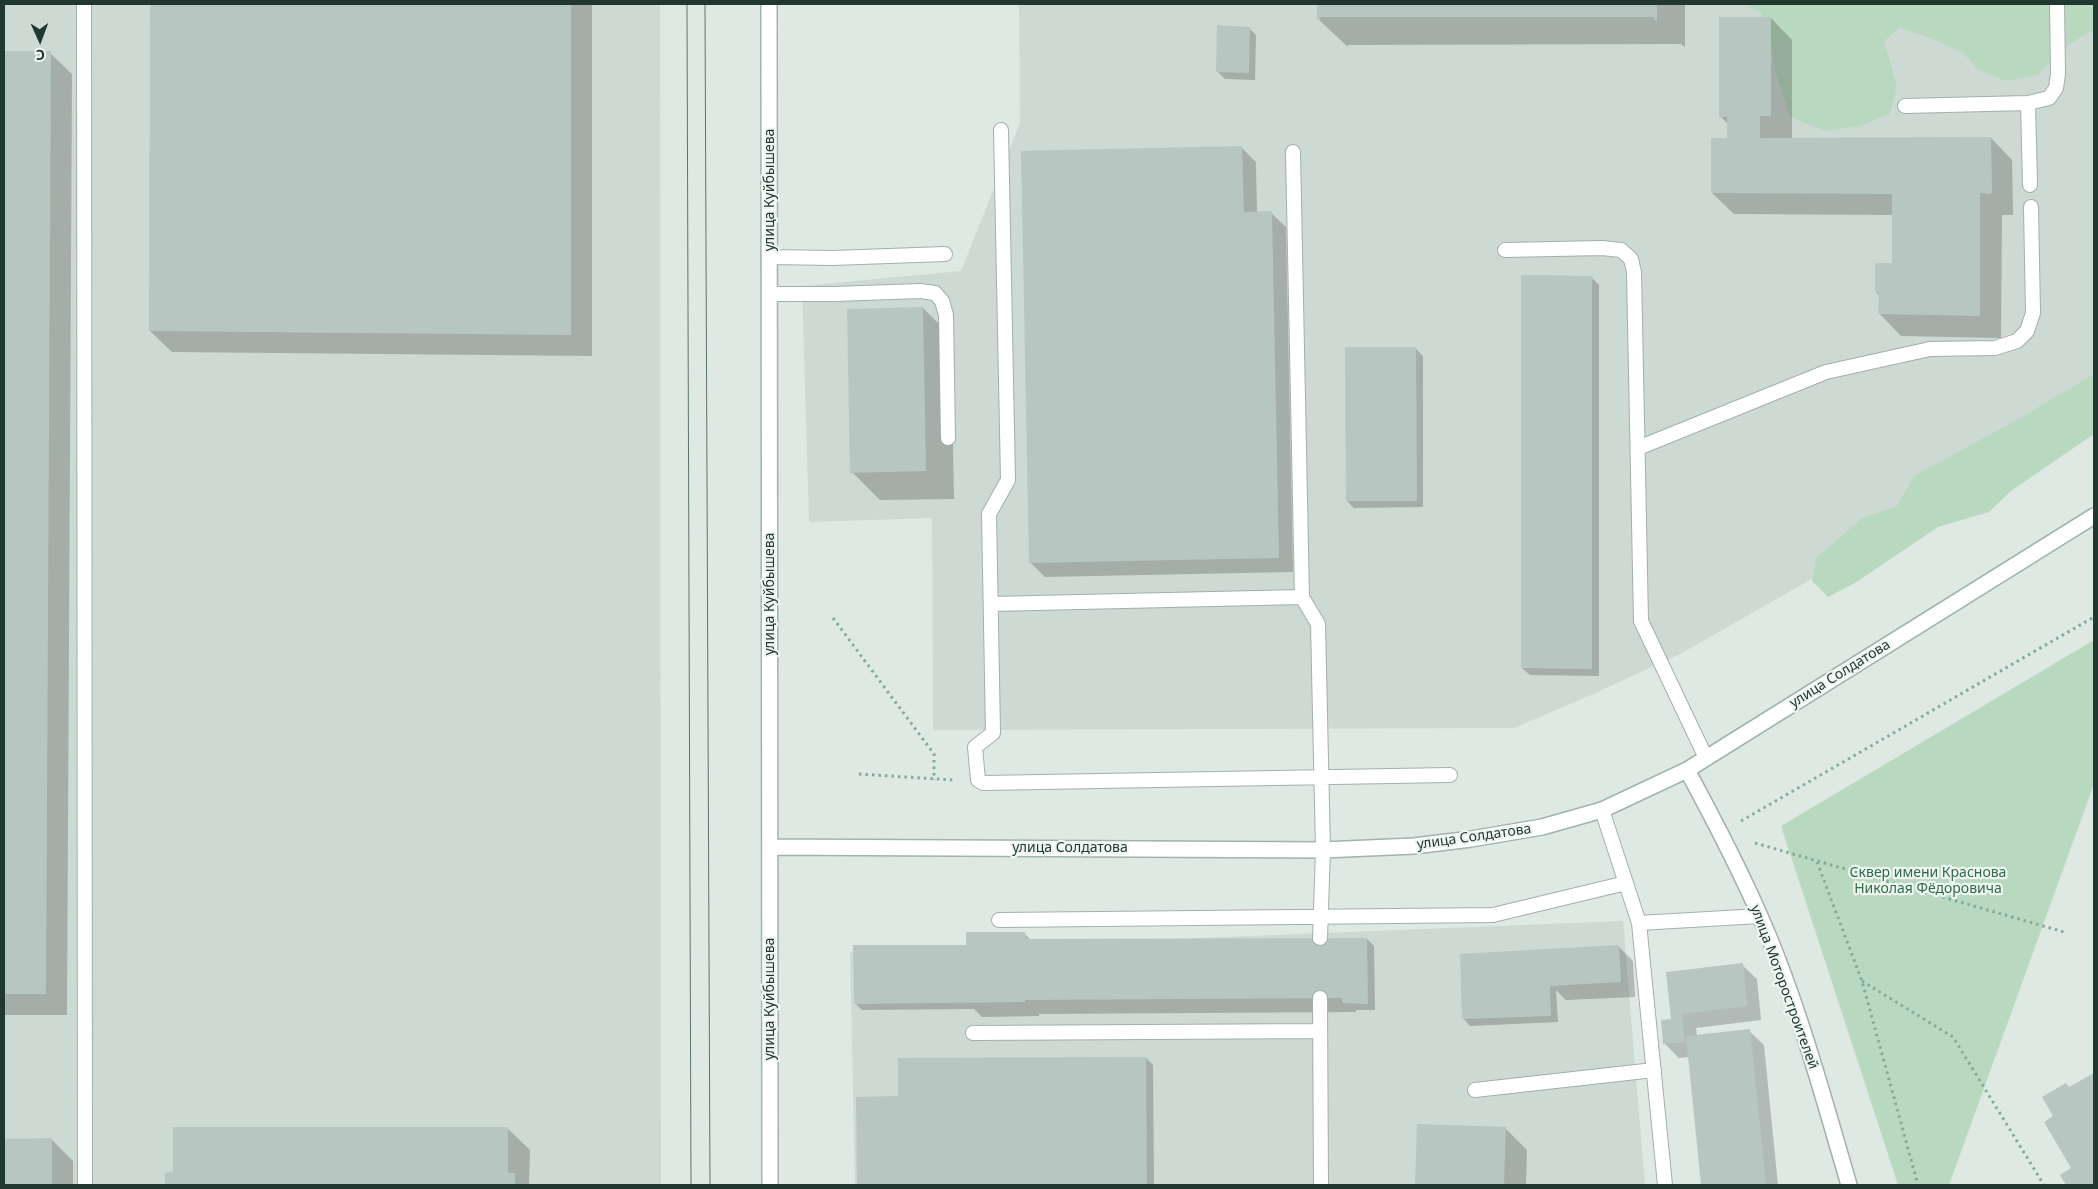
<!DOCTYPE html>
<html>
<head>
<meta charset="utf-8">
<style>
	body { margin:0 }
	#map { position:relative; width:2098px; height:1189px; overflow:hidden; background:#dee9e4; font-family:"Noto Sans",sans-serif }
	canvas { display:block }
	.frame { position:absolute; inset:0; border:5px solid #213831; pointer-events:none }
	.north { position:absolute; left:15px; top:15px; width:50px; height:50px; -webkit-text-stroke:4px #eff6f2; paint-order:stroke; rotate:178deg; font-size:14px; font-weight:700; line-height:20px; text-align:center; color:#213831 }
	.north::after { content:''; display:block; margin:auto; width:18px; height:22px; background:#213831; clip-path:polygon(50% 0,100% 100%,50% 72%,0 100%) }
</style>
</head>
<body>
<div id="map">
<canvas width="2098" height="1189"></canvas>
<div class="frame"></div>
<div class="north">С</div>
</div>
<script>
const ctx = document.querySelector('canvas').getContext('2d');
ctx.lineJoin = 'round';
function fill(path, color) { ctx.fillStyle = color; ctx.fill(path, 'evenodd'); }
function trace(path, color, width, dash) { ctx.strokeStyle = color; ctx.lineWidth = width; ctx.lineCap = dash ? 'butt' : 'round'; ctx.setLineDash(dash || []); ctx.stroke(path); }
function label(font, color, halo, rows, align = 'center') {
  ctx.font = font + ' "Noto Sans",sans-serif'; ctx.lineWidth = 4.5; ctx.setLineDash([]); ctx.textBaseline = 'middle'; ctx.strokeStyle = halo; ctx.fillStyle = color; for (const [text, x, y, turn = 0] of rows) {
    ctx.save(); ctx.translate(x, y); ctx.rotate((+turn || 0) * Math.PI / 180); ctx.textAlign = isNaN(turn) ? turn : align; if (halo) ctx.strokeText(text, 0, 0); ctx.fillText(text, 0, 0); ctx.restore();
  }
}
fill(new Path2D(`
	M 4,4 L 660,4 L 661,1185 L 4,1185 Z
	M 1019,4 L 2094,4 L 2094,418 L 1680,654 L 1591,695 L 1514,728 L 933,730 L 932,518 L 809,522 L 802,286 L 961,271 L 1020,123 Z
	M 1623,921 L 1645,1185 L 855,1185 L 850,952 Z`), '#cdd9d3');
fill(new Path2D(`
	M 1745,4 L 2094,4 L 2094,32 L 2087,33 L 2062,49 L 2038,75 L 2006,81 L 1979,70 L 1963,53 L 1930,38 L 1900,28 L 1884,41 L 1897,87 L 1890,114 L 1860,126 L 1825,131 L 1790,117 L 1775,70 L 1770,34 L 1761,13 Z
	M 2094,374 L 2094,434 L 2011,491 L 1989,512 L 1938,527 L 1855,583 L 1828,597 L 1812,581 L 1816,558 L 1861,519 L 1897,506 L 1914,476 L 2022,417 Z
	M 2094,640 L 2094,784 L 1949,1185 L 1898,1185 L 1781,826 Z`), '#b8d9c0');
fill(new Path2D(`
	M 151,4 L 592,4 L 592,356 L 172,352 L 150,331 Z
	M 1318,4 L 1685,4 L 1685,47 L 1681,44 L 1348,45 L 1348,47 L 1318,19 Z
	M 1771,18 L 1792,40 L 1792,139 L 1991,138 L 2012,160 L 2013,213 L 2013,215 L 2002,215 L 2001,338 L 1901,336 L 1880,314 L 1880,296 L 1876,292 L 1893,264 L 1893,215 L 1734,214 L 1712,193 L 1729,140 L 1729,125 L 1720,116 Z
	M 1249,28 L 1256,35 L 1255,80 L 1225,79 L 1218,72 Z
	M 4,52 L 50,53 L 72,74 L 67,1015 L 4,1015 Z
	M 1242,148 L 1256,162 L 1257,213 L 1271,213 L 1286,227 L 1293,572 L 1045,577 L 1030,562 Z
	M 1592,278 L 1599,285 L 1599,676 L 1530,675 L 1522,668 Z
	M 923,308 L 951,336 L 954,499 L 880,500 L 852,472 Z
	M 1416,349 L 1423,356 L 1423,507 L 1354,508 L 1347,501 Z
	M 1024,933 L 1032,941 L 1367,939 L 1374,946 L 1375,1010 L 1356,1010 L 1356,1012 L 1039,1014 L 1039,1016 L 982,1017 L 974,1009 L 862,1010 L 855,1003 L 967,946 Z
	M 1618,946 L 1633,961 L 1635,997 L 1566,1000 L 1556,990 L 1558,1022 L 1470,1026 L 1463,1018 Z
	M 1742,965 L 1757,979 L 1761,1020 L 1696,1028 L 1697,1036 L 1749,1031 L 1764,1045 L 1778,1185 L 1702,1185 L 1689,1057 L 1679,1058 L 1665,1044 L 1672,1020 Z
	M 1146,1058 L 1153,1065 L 1154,1185 L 858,1185 L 857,1098 L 899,1097 Z
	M 2094,1074 L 2094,1185 L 2067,1185 L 2061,1175 L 2072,1169 L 2055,1117 L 2070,1088 Z
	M 1418,1126 L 1505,1128 L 1527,1150 L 1526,1185 L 1416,1185 Z
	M 508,1129 L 530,1150 L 529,1185 L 166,1185 L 167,1174 Z
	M 51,1139 L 73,1161 L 73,1185 L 4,1185 L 4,1140 Z`), '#0003');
fill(new Path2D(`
	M 150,4 L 571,4 L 571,335 L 149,331 Z
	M 1317,4 L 1657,4 L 1657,20 L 1654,20 L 1654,17 L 1320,17 L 1320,20 L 1317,20 Z
	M 1719,17 L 1771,17 L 1771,116 L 1760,116 L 1760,138 L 1991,137 L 1992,191 L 1991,194 L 1980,193 L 1980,316 L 1878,314 L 1879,293 L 1875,292 L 1875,263 L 1892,263 L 1892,194 L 1711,193 L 1711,138 L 1727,138 L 1727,117 L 1719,117 Z
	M 1217,25 L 1250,27 L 1249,73 L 1216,72 Z
	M 4,51 L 51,51 L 46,994 L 4,994 Z
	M 1242,146 L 1244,212 L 1272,211 L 1279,558 L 1029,563 L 1021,151 Z
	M 1521,275 L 1592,276 L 1592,669 L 1521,668 Z
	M 923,307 L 926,471 L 850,473 L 847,309 Z
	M 1345,347 L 1416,347 L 1417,501 L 1346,501 Z
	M 966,932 L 1025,932 L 1025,939 L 1367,938 L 1368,1004 L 1342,1003 L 1342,998 L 1025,1000 L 1025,1002 L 854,1004 L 853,945 L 966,945 Z
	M 1619,945 L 1621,982 L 1550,986 L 1551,1016 L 1462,1019 L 1460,954 Z
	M 1743,963 L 1747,1006 L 1682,1014 L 1685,1042 L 1663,1044 L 1661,1020 L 1671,1019 L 1666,972 Z
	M 1750,1029 L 1766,1185 L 1701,1185 L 1686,1036 Z
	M 1146,1057 L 1147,1185 L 857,1185 L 856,1097 L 898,1096 L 898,1058 Z
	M 2094,1073 L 2094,1185 L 2066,1185 L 2060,1175 L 2071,1168 L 2044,1122 L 2053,1116 L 2042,1097 L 2066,1083 L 2069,1087 Z
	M 1417,1124 L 1506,1127 L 1504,1185 L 1415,1185 Z
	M 173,1127 L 508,1127 L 508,1173 L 515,1173 L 515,1185 L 165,1185 L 165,1173 L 173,1172 Z
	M 52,1138 L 52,1185 L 4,1185 L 4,1139 Z`), '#b7c6c0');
const service = new Path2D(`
	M 84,4 L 85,1185
	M 2028,103 L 2030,185
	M 1905,106 L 2028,103 L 2049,98 L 2056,88 L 2058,74 L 2057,4
	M 1001,130 L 1008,480 L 989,514 L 993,733 L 975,747 L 978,780 L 983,783 L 1450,775
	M 1293,152 L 1302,597 L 1318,624 L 1323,850 L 1320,938
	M 1505,250 L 1602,248 L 1621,250 L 1631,259 L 1634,272 L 1641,621 L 1706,758
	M 770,257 L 833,258 L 945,254
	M 769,294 L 835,294 L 920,291 L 935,293 L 942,301 L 946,315 L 948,438
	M 1638,448 L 1826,372 L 1930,349 L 1995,348 L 2017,341 L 2027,331 L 2033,313 L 2031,207
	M 991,604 L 1302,597
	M 1602,810 L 1639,923 L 1760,916
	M 999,920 L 1493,915 L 1626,883
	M 1639,923 L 1665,1185
	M 1320,998 L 1321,1185
	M 973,1033 L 1320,1031
	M 1475,1090 L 1654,1070`);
const minor = new Path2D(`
	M 1687,770 C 1713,818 1738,866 1760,916 C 1797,1000 1823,1096 1849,1185`);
const secondary = new Path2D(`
	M 769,4 L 770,1185
	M 770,847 L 1323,850 L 1414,846 L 1471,839 L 1542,827 L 1602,810 L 1687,770 L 2094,516`);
trace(service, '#a2b0ab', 16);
trace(minor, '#a2b0ab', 18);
trace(secondary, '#9fb4ab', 18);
trace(new Path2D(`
	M 833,618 L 934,754 L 934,780
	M 859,774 L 953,780
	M 1741,821 L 2094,617
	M 1755,843 L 2064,932
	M 1817,862 L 1862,981 L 1918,1185
	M 1862,981 L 1953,1037 L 2044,1185`), '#81ab9c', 3, [2.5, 4]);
trace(service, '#fff', 14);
trace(minor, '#fff', 15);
trace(secondary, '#fff', 15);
trace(new Path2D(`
	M 687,4 L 691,1185
	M 705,4 L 710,1185`), '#5b746c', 1);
label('14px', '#213831', '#eff6f2', [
	["улица Куйбышева",770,190,-90],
	["улица Куйбышева",770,594,-90],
	["улица Солдатова",1840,674,-32],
	["улица Солдатова",1474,837,-8],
	["улица Солдатова",1070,848],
	["улица Моторостроителей",1784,987,70],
	["улица Куйбышева",770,999,-90]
]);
label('14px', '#2e6c44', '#eff6f2', [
	["Сквер имени Краснова",1928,873],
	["Николая Фёдоровича",1928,889]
]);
</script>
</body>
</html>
